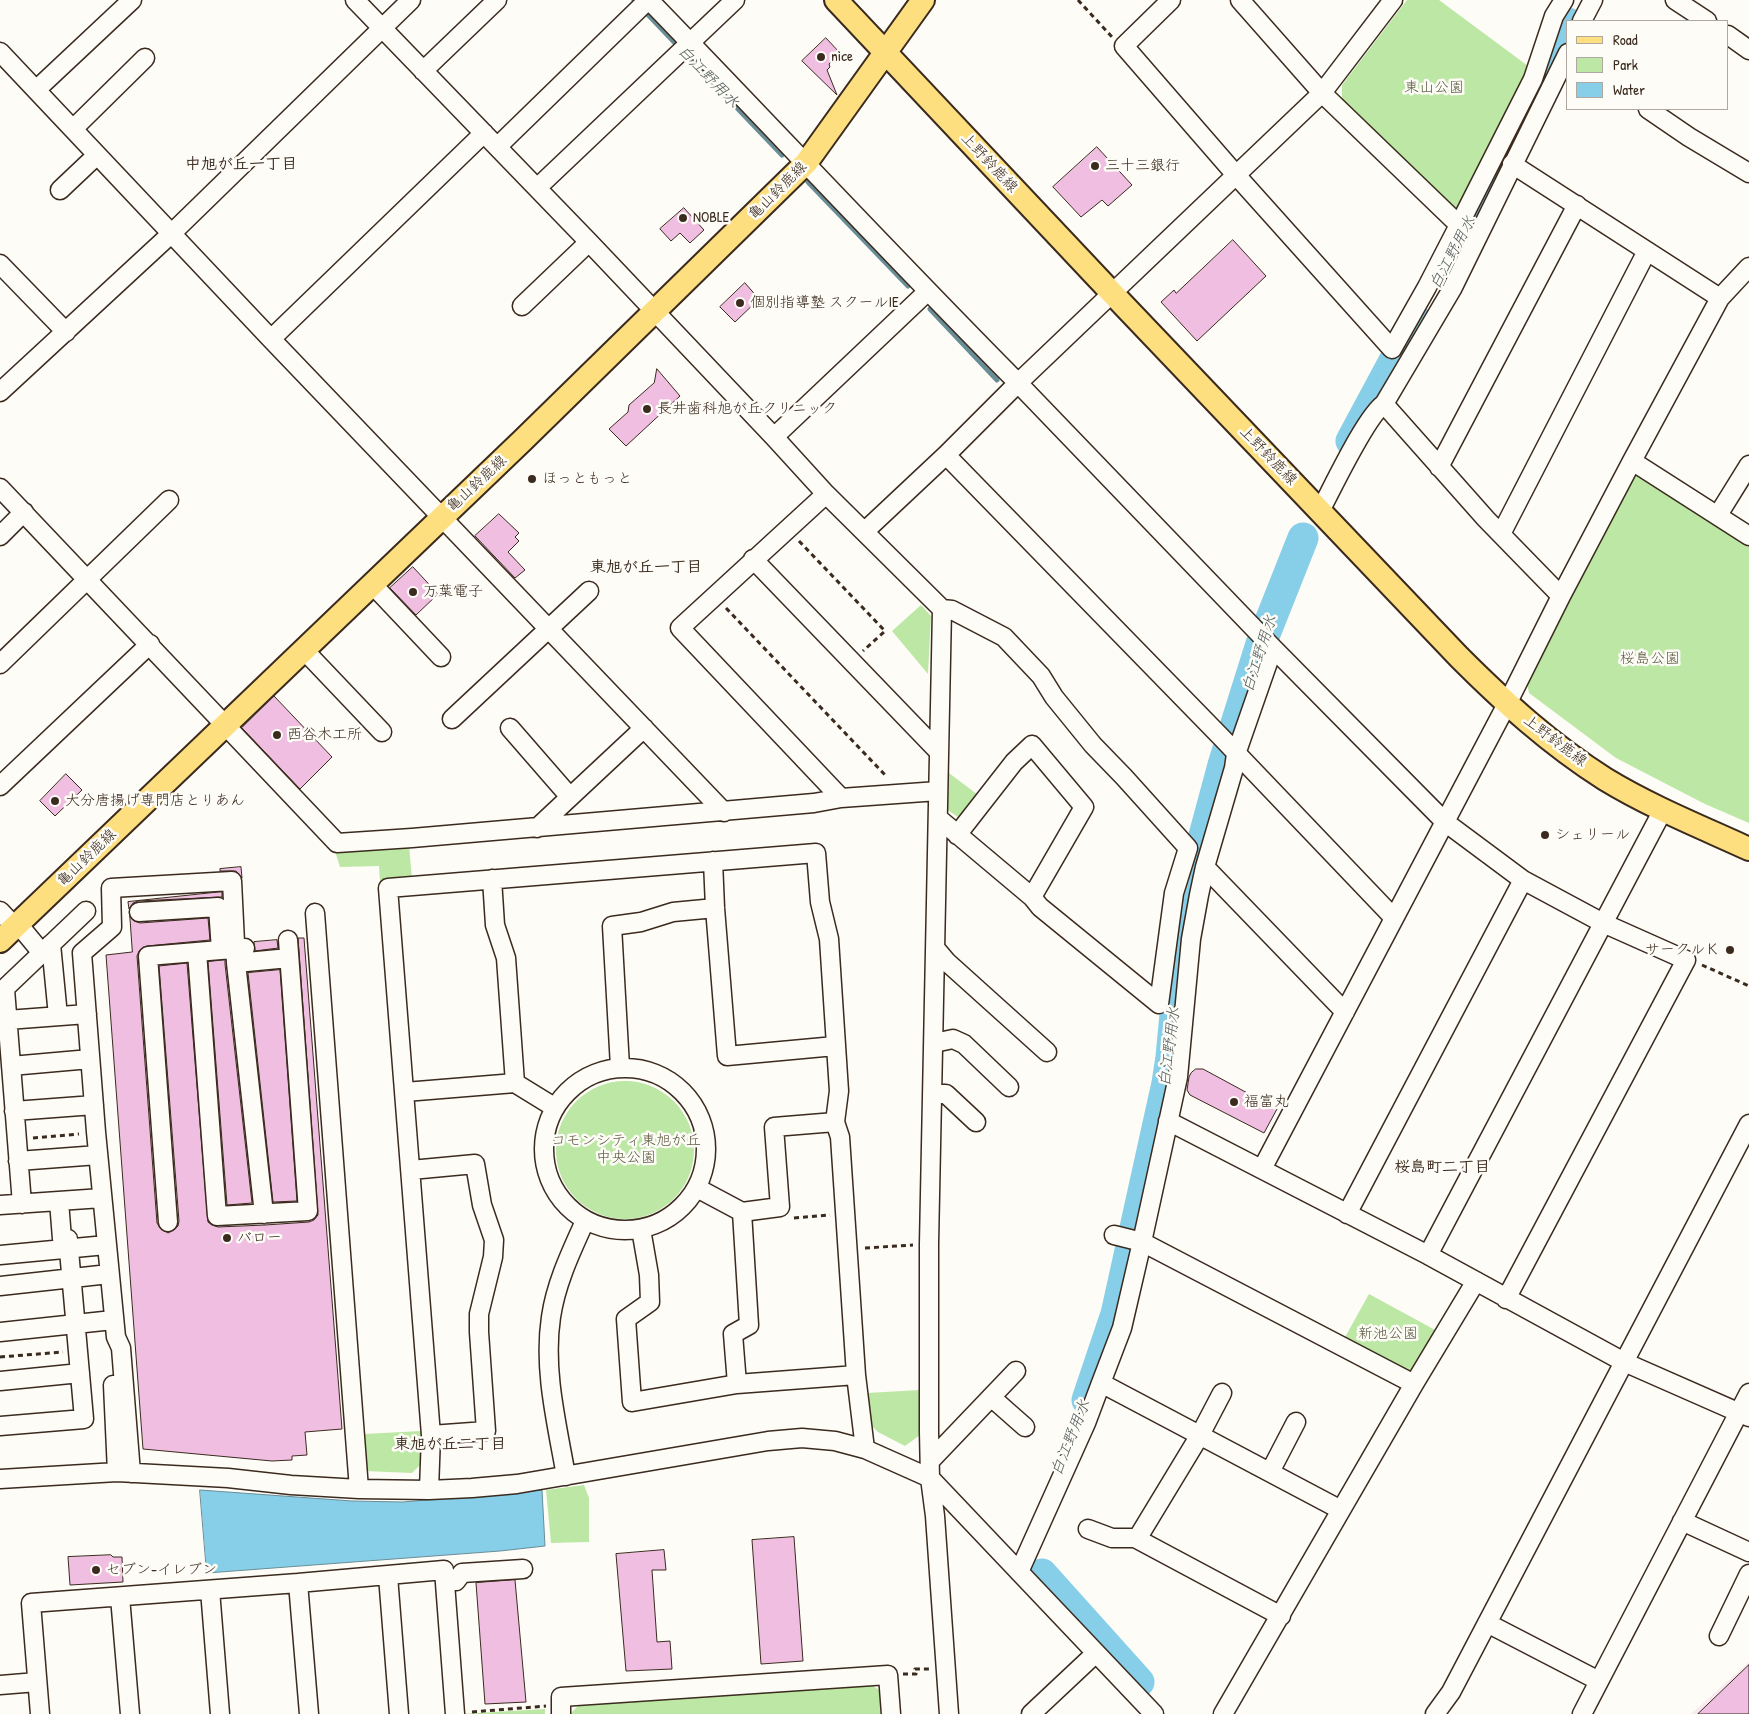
<!DOCTYPE html>
<html>
<head>
<meta charset="utf-8">
<style>
	body { margin:0 }
	#map { position:relative; width:1749px; height:1714px; overflow:hidden; background:#fdfcf7; font-family:"Patrick Hand",sans-serif }
	canvas { display:block }
	.legend { position:absolute; left:1566px; top:20px; width:162px; height:90px; box-sizing:border-box; background:#fdfcf7; border:1px solid #afa8a0; margin:0; padding:6px 9px; list-style:none; font-size:15px; color:#3b2a1e }
	.legend li { display:flex; align-items:center; gap:10px; height:25px }
	.legend b { width:25px; border:1px solid #afa8a0 }
</style>
</head>
<body>
<div id="map">
<canvas width="1749" height="1714"></canvas>
<ul class="legend">
<li><b style="height:6px;background:#fedf80"></b>Road</li>
<li><b style="height:14px;background:#bde7a4"></b>Park</li>
<li><b style="height:14px;background:#87cfe8"></b>Water</li>
</ul>
</div>
<script>
const ctx = document.querySelector('canvas').getContext('2d');
ctx.lineJoin = 'round';
function fill(path, color) { ctx.fillStyle = color; ctx.fill(path, 'evenodd'); }
function trace(path, color, width, dash) { ctx.strokeStyle = color; ctx.lineWidth = width; ctx.lineCap = dash ? 'butt' : 'round'; ctx.setLineDash(dash || []); ctx.stroke(path); }
function label(font, color, halo, rows, align = 'center') {
  ctx.font = font + ' "Patrick Hand","Klee One",sans-serif'; ctx.lineWidth = 5; ctx.setLineDash([]); ctx.textBaseline = 'middle'; ctx.strokeStyle = halo; ctx.fillStyle = color; for (const [text, x, y, turn = 0] of rows) {
    ctx.save(); ctx.translate(x, y); ctx.rotate((+turn || 0) * Math.PI / 180); ctx.textAlign = isNaN(turn) ? turn : align; if (halo) ctx.strokeText(text, 0, 0); ctx.fillText(text, 0, 0); ctx.restore();
  }
}
fill(new Path2D(`
	M 1749,1662 L 1749,1714 L 1691,1714 Z`), '#f9e9f0');
fill(new Path2D(`
	M 1407,0 L 1439,0 L 1528,66 L 1461,207 L 1451,207 L 1342,102 L 1342,85 Z
	M 1639,475 L 1749,545 L 1749,823 L 1705,804 L 1616,758 L 1529,693 L 1527,683 L 1631,478 Z
	M 921,605 L 931,616 L 928,674 L 892,631 Z
	M 949,773 L 978,795 L 961,819 L 946,809 L 947,775 Z
	M 409,845 L 412,879 L 380,881 L 379,866 L 340,867 L 335,851 L 350,847 Z
	M556 1150a69 69 0 1 1 138 0a69 69 0 1 1-138 0Z
	M 1369,1294 L 1437,1331 L 1415,1371 L 1406,1372 L 1344,1339 Z
	M 920,1390 L 920,1435 L 905,1446 L 878,1432 L 869,1423 L 867,1393 Z
	M 421,1431 L 421,1464 L 412,1473 L 365,1471 L 364,1434 Z
	M 584,1485 L 589,1498 L 589,1542 L 551,1543 L 546,1490 Z
	M 870,1684 L 882,1692 L 883,1714 L 570,1714 L 578,1706 Z
	M 545,1709 L 545,1714 L 460,1714 Z`), '#bde7a4');
const water = new Path2D(`
	M 200,1490 L 352,1501 L 403,1502 L 542,1490 L 545,1546 L 500,1551 L 207,1573 Z`);
fill(water, '#87cfe8');
trace(water, '#698d97', 1);
trace(new Path2D(`
	M 634,0 L 782,155
	M 808,182 L 908,286
	M 930,309 L 997,380`), '#698d97', 5);
trace(new Path2D(`
	M 1458,243 L 1484,196 L 1568,23
	M 1351,441 L 1416,320
	M 1087,1400 L 1116,1314 L 1167,1083 L 1171,1057 L 1183,929 L 1189,891 L 1223,765 L 1261,644 L 1303,538
	M 1042,1574 L 1139,1682`), '#87cfe8', 31);
const building = new Path2D(`
	M 826,38 L 840,53 L 829,64 L 830,67 L 827,70 L 837,95 L 802,61 Z
	M 1097,147 L 1132,185 L 1108,206 L 1102,200 L 1081,217 L 1053,187 Z
	M 684,208 L 704,230 L 690,243 L 680,233 L 671,241 L 660,229 Z
	M 1233,240 L 1266,276 L 1197,341 L 1161,302 L 1174,290 L 1176,293 Z
	M 745,283 L 759,299 L 735,322 L 720,307 Z
	M 657,369 L 680,396 L 626,446 L 609,429 L 628,412 L 629,405 L 654,383 Z
	M 499,514 L 519,533 L 515,537 L 519,541 L 508,552 L 525,570 L 515,578 L 475,536 Z
	M 413,567 L 438,594 L 416,615 L 390,588 Z
	M 274,696 L 332,757 L 300,789 L 242,728 Z
	M 66,774 L 82,790 L 55,816 L 40,801 Z
	M 241,867 L 242,878 L 236,871 L 220,871 L 220,869 Z
	M 222,892 L 222,897 L 138,901 L 133,903 L 129,909 L 128,902 Z
	M 130,916 L 134,921 L 140,923 L 208,918 L 210,940 L 147,946 L 139,951 L 137,956 L 157,1223 L 160,1228 L 168,1233 L 174,1230 L 178,1226 L 179,1221 L 159,966 L 187,963 L 208,1222 L 212,1225 L 218,1227 L 265,1225 L 309,1222 L 314,1220 L 318,1215 L 298,938 L 304,938 L 342,1429 L 305,1432 L 307,1455 L 292,1456 L 292,1460 L 272,1461 L 143,1449 L 106,955 L 132,952 Z
	M 277,940 L 278,948 L 255,951 L 254,942 Z
	M 225,960 L 225,964 L 252,1203 L 227,1205 L 208,962 Z
	M 280,970 L 297,1201 L 273,1202 L 248,973 Z
	M 1196,1069 L 1203,1069 L 1277,1109 L 1264,1133 L 1190,1095 L 1187,1090 L 1189,1077 L 1191,1073 Z
	M 794,1537 L 803,1661 L 761,1664 L 752,1540 Z
	M 664,1550 L 666,1570 L 652,1570 L 657,1642 L 670,1641 L 672,1669 L 626,1671 L 616,1554 Z
	M 111,1555 L 113,1557 L 122,1557 L 123,1582 L 70,1585 L 68,1557 Z
	M 515,1580 L 526,1702 L 485,1704 L 476,1583 Z
	M 1749,1665 L 1749,1714 L 1698,1714 Z`);
fill(building, '#efbee0');
trace(building, '#3b2a1e', 1);
const minor = new Path2D(`
	M 355,0 L 589,242 L 774,437 L 826,494 L 942,609 L 952,610 L 1004,637 L 1041,676 L 1054,697 L 1093,745 L 1124,777 L 1188,848 L 1174,893 L 1159,1004 L 1040,907 L 1032,897
	M 649,0 C 772,127 893,257 1018,383 L 946,455 L 865,531
	M 1171,0 L 1124,46 L 1236,175 L 1392,349 L 1427,287 L 1459,225
	M 1240,0 L 1322,93 L 1018,383 L 1273,648 L 1445,822 L 1523,880 L 1603,923 L 1686,960 L 1506,1299
	M 1393,0 L 1322,93 L 1459,225 L 1533,79 L 1554,16 L 1564,0
	M 1675,0 L 1707,21
	M 1582,21 L 1593,0
	M 1728,35 L 1749,50
	M 0,52 L 271,339 L 724,812
	M 423,71 L 497,0
	M 36,90 L 132,0
	M 1648,109 L 1689,137 L 1749,173
	M 73,129 L 145,58
	M 497,147 L 648,0
	M 537,188 L 735,0
	M 60,190 L 97,155
	M 0,264 L 66,332
	M 1720,298 L 1749,267
	M 522,306 L 589,242
	M 271,339 L 484,133
	M 0,392 L 172,233 L 411,0
	M 1384,404 L 1486,519 L 1561,596
	M 774,437 L 927,292
	M 946,455 L 1222,738 L 1394,918
	M 1632,461 L 1749,536
	M 1439,467 L 1577,205
	M 0,488 L 337,843 L 412,838 L 814,803 L 841,798 L 938,791
	M 826,494 L 680,628 L 841,798
	M 1320,511 C 1332,489 1366,416 1384,404 L 1452,289 L 1568,53
	M 1718,515 L 1749,465
	M 1501,534 L 1647,251
	M 0,536 L 24,512
	M 753,559 L 938,751
	M 372,584 L 441,657
	M 942,609 L 929,1244 L 929,1432 L 930,1478 L 935,1516 L 949,1714
	M 1273,648 L 1236,754 L 1234,768 L 1205,867 L 1199,895 L 1191,939 L 1178,1077 L 1142,1242 L 1122,1328 L 1101,1383 L 1341,1510
	M 304,650 L 382,732
	M 0,664 L 169,500
	M 452,719 L 589,591
	M 510,728 L 570,797
	M 0,786 L 150,644
	M 938,818 L 1032,897 L 1084,807 L 1032,745 L 1014,762 L 957,835
	M 537,828 L 644,728
	M 713,861 L 715,908 L 727,1056 L 835,1046
	M 1205,867 L 1345,1012
	M 492,879 L 495,925 L 506,958 L 515,1083
	M 0,911 L 15,927
	M 139,912 L 218,907 L 221,950
	M 315,913 L 359,1489
	M 18,924 L 42,953
	M 51,944 L 58,1016
	M 936,949 L 947,962 L 1047,1052
	M 197,952 L 217,1216 L 308,1211 L 288,940
	M 236,963 L 289,958
	M 5,989 L 22,1204
	M 0,993 L 86,911
	M 7,1020 L 87,1014
	M 934,1043 L 953,1039 L 964,1044 L 1009,1087
	M 11,1066 L 90,1059
	M 620,1067 L 612,926 L 641,922 L 673,912 L 715,908
	M544 1149a81 81 0 1 1 162 0a81 81 0 1 1-162 0Z
	M 405,1092 L 515,1083 L 554,1107
	M 933,1094 L 946,1094 L 976,1122
	M 14,1111 L 94,1105
	M 1168,1121 L 1428,1255 L 1624,1362 L 1749,1417
	M 18,1161 L 98,1155
	M 1262,1169 L 1507,704 L 1561,596 L 1632,461 L 1720,298 L 1512,164
	M 411,1170 L 475,1164 L 482,1205 L 494,1240 L 493,1257 L 479,1314 L 479,1332 L 486,1431 L 431,1435
	M 59,1201 L 62,1239
	M 0,1205 L 102,1198
	M 742,1212 L 780,1207 L 774,1127 L 835,1122
	M 1347,1214 L 1523,880
	M 168,1222 L 148,956 L 245,948
	M 641,1229 L 649,1275 L 650,1302 L 626,1319 L 632,1402 L 737,1384 L 733,1334 L 749,1325 L 742,1212 L 697,1188
	M 1114,1235 L 1142,1242 L 1414,1384
	M 0,1255 L 106,1245
	M 1428,1255 L 1663,810
	M 0,1286 L 109,1274
	M 0,1332 L 113,1320
	M 0,1381 L 80,1373
	M 737,1384 L 856,1375
	M 113,1385 L 117,1472
	M 1222,1393 L 1200,1435 L 1137,1539 L 1281,1616
	M 991,1397 L 1025,1427
	M 0,1426 L 84,1419 L 68,1239
	M 930,1461 L 1016,1371
	M 1270,1472 L 1296,1422
	M 131,1473 L 121,1348 L 116,1337 L 96,1132 L 82,953 L 112,927 L 111,888 L 232,881 L 236,963 L 264,1214
	M 566,1476 C 557,1424 543,1370 551,1317 C 556,1283 571,1252 585,1221
	M 0,1479 L 117,1472 L 228,1478 L 291,1485 L 359,1489 L 429,1490 L 472,1488 L 517,1484 L 768,1441 L 802,1438 L 835,1441 L 865,1449 L 930,1478 L 1154,1714
	M 429,1490 L 431,1435 L 388,888 L 816,853 L 820,902 L 829,939 L 839,1091 L 835,1122 L 840,1137 L 856,1375 L 865,1449
	M 1682,1521 L 1749,1552
	M 1088,1529 L 1112,1538 L 1138,1538
	M 1019,1572 L 1086,1423 L 1101,1383
	M 388,1576 L 399,1714
	M 445,1581 L 456,1581 L 462,1573 L 523,1569
	M 298,1583 L 309,1714
	M 210,1590 L 220,1714
	M 120,1597 L 130,1714
	M 1487,1623 L 1599,1681
	M 1719,1636 L 1749,1574
	M 0,1685 L 37,1682
	M 40,1714 L 31,1603 L 298,1583 L 444,1570 L 455,1714
	M 561,1714 L 561,1697 L 888,1675 L 891,1714
	M 1031,1714 L 1096,1653
	M 1223,1714 L 1414,1384 L 1476,1281
	M 1435,1714 L 1451,1692 L 1749,1124
	M 1582,1714 L 1749,1393`);
const major = new Path2D(`
	M 836,0 L 1112,293 L 1459,657 C 1505,703 1550,744 1605,779 C 1651,807 1701,827 1749,849
	M 0,941 L 523,440 L 806,163 L 923,0`);
trace(minor, '#3b2a1e', 21);
trace(major, '#3b2a1e', 26);
trace(new Path2D(`
	M 1078,0 L 1112,37
	M 799,541 L 885,631 L 863,651
	M 726,608 L 887,777
	M 1702,965 L 1749,986
	M 33,1138 L 79,1134
	M 794,1218 L 830,1215
	M 865,1248 L 913,1245
	M 0,1357 L 63,1352
	M 903,1674 L 916,1674 L 915,1669 L 929,1669
	M 472,1712 L 546,1706`), '#3b2a1e', 3, [5, 4]);
trace(minor, '#fdfcf7', 18);
trace(major, '#fedf80', 22);
for (const [x, y, r, color] of [
	[821,57,5,"#3b2a1e"],
	[1095,166,5,"#3b2a1e"],
	[683,218,5,"#3b2a1e"],
	[740,303,5,"#3b2a1e"],
	[647,409,5,"#3b2a1e"],
	[532,479,5,"#3b2a1e"],
	[413,592,5,"#3b2a1e"],
	[277,735,5,"#3b2a1e"],
	[55,801,5,"#3b2a1e"],
	[1545,835,5,"#3b2a1e"],
	[1730,950,5,"#3b2a1e"],
	[1234,1102,5,"#3b2a1e"],
	[227,1238,5,"#3b2a1e"],
	[96,1570,5,"#3b2a1e"]
]) { const dot = new Path2D(); dot.arc(x, y, r, 0, 2 * Math.PI); ctx.fillStyle = color; ctx.fill(dot); trace(dot, '#fdfcf7', 2); }
label('15px', '#3b2a1e', '#fdfcf7', [
	["nice",831,57],
	["三十三銀行",1105,166],
	["NOBLE",693,218],
	["個別指導塾 スクールIE",750,303],
	["長井歯科旭が丘クリニック",657,409],
	["ほっともっと",542,479],
	["万葉電子",423,592],
	["西谷木工所",287,735],
	["大分唐揚げ専門店とりあん",65,801],
	["シェリール",1555,835],
	["サークルＫ",1720,950,"right"],
	["福富丸",1244,1102],
	["バロー",237,1238],
	["セブン-イレブン",106,1570]
], 'left');
label('15px', '#5c5940', '#fdfcf7', [
	["東山公園",1434,88],
	["桜島公園",1650,659],
	["コモンシティ東旭が丘",626,1141],
	["中央公園",626,1158],
	["新池公園",1388,1334]
]);
label('15px', '#3b2a1e', '#fdfcf7', [
	["上野鈴鹿線",989,163,47],
	["亀山鈴鹿線",778,191,-45],
	["上野鈴鹿線",1268,456,46],
	["亀山鈴鹿線",477,484,-43],
	["上野鈴鹿線",1555,741,37],
	["亀山鈴鹿線",87,858,-44]
]);
label('italic 16px', '#525c5b', '#fdfcf7', [
	["白江野用水",708,77,46],
	["白江野用水",1453,253,-62],
	["白江野用水",1260,654,-72],
	["白江野用水",1170,1047,-83],
	["白江野用水",1071,1438,-68]
]);
label('bold 16px', '#3b2a1e', '#fdfcf7', [
	["中旭が丘一丁目",241,165],
	["東旭が丘一丁目",646,568],
	["桜島町二丁目",1442,1168],
	["東旭が丘二丁目",450,1445]
]);
</script>
</body>
</html>
